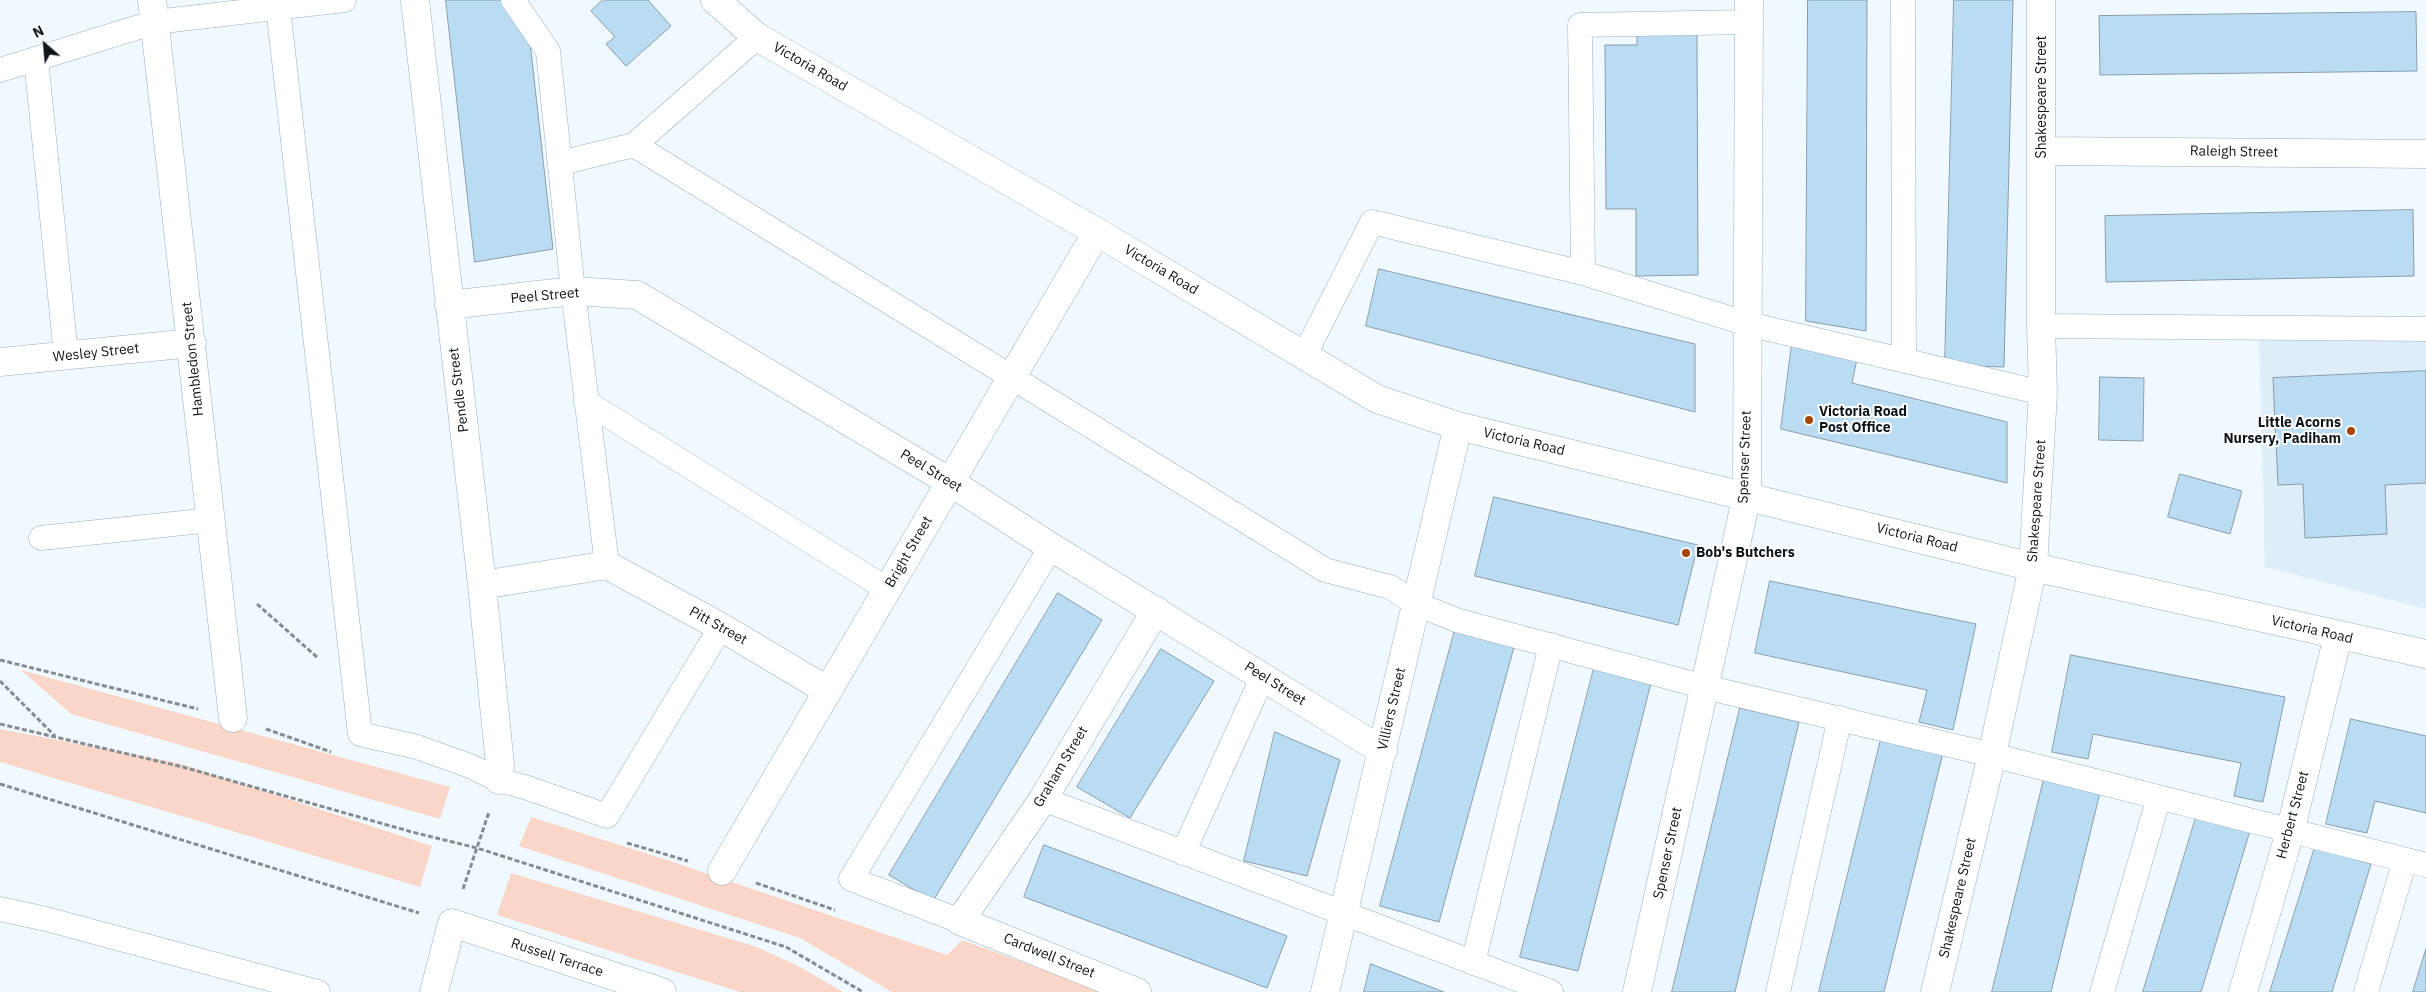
<!DOCTYPE html>
<html>
<head>
<meta charset="utf-8">
<style>
	body { margin:0 }
	#map { position:relative; width:2426px; height:992px; overflow:hidden; background:#f0f9ff; font-family:"IBM Plex Sans",sans-serif }
	canvas { display:block }
	.north { position:absolute; left:20px; top:20px; width:50px; height:50px; -webkit-text-stroke:4px #fff; paint-order:stroke; rotate:333deg; font-size:14px; font-weight:700; line-height:20px; text-align:center; color:#0e151a }
	.north::after { content:''; display:block; margin:auto; width:18px; height:22px; background:#0e151a; clip-path:polygon(50% 0,100% 100%,50% 72%,0 100%) }
</style>
</head>
<body>
<div id="map">
<canvas width="2426" height="992"></canvas>
<div class="north">N</div>
</div>
<script>
const ctx = document.querySelector('canvas').getContext('2d');
ctx.lineJoin = 'round';
function fill(path, color) { ctx.fillStyle = color; ctx.fill(path, 'evenodd'); }
function trace(path, color, width, dash) { ctx.strokeStyle = color; ctx.lineWidth = width; ctx.lineCap = dash ? 'butt' : 'round'; ctx.setLineDash(dash || []); ctx.stroke(path); }
function label(font, color, halo, rows, align = 'center') {
  ctx.font = font + ' "IBM Plex Sans",sans-serif'; ctx.lineWidth = 4; ctx.setLineDash([]); ctx.textBaseline = 'middle'; ctx.strokeStyle = halo; ctx.fillStyle = color; for (const [text, x, y, turn = 0] of rows) {
    ctx.save(); ctx.translate(x, y); ctx.rotate((+turn || 0) * Math.PI / 180); ctx.textAlign = isNaN(turn) ? turn : align; if (halo) ctx.strokeText(text, 0, 0); ctx.fillText(text, 0, 0); ctx.restore();
  }
}
fill(new Path2D(`
	M 2426,335 L 2426,609 L 2265,567 L 2259,336 Z`), '#ddeef9');
fill(new Path2D(`
	M 21,670 L 450,787 L 440,819 L 71,714 Z
	M 0,729 L 178,763 L 432,846 L 420,887 L 0,762 Z
	M 531,817 L 667,860 L 947,955 L 962,940 L 1104,992 L 892,992 L 800,938 L 519,846 Z
	M 511,873 L 757,947 L 804,969 L 843,992 L 740,992 L 497,915 Z`), '#f9d6c7');
const building = new Path2D(`
	M 446,0 L 508,0 L 529,33 L 553,249 L 475,262 Z
	M 603,0 L 648,0 L 671,26 L 626,66 L 606,44 L 615,37 L 591,11 Z
	M 1808,0 L 1867,0 L 1866,331 L 1806,321 Z
	M 1954,0 L 2013,0 L 2004,367 L 1945,365 Z
	M 2416,12 L 2417,71 L 2100,75 L 2099,16 Z
	M 1697,31 L 1698,275 L 1636,276 L 1636,209 L 1606,209 L 1605,45 L 1637,45 L 1637,32 Z
	M 2413,210 L 2414,276 L 2106,282 L 2105,216 Z
	M 1379,269 L 1695,344 L 1695,412 L 1366,326 Z
	M 1792,344 L 1857,359 L 1852,383 L 2007,422 L 2007,483 L 1781,429 Z
	M 2426,371 L 2426,483 L 2385,485 L 2387,534 L 2305,538 L 2303,484 L 2278,485 L 2273,378 Z
	M 2100,377 L 2144,378 L 2143,441 L 2099,440 Z
	M 2180,474 L 2242,491 L 2230,534 L 2168,517 Z
	M 1494,497 L 1698,545 L 1678,625 L 1475,576 Z
	M 1770,581 L 1976,624 L 1953,730 L 1919,722 L 1927,690 L 1755,653 Z
	M 1058,593 L 1102,620 L 933,901 L 889,875 Z
	M 1455,630 L 1514,647 L 1439,922 L 1380,906 Z
	M 1161,649 L 1214,681 L 1130,818 L 1077,787 Z
	M 2071,655 L 2285,697 L 2263,802 L 2234,796 L 2241,763 L 2093,734 L 2088,759 L 2052,752 Z
	M 1594,668 L 1651,683 L 1578,971 L 1520,957 Z
	M 1740,708 L 1799,722 L 1735,992 L 1672,992 Z
	M 2351,719 L 2426,736 L 2426,813 L 2375,801 L 2367,833 L 2326,824 Z
	M 1275,732 L 1340,760 L 1307,876 L 1244,861 Z
	M 1881,739 L 1943,753 L 1884,992 L 1819,992 Z
	M 2044,779 L 2100,793 L 2051,992 L 1992,992 Z
	M 2197,814 L 2250,831 L 2201,992 L 2143,992 Z
	M 1044,845 L 1287,936 L 1267,988 L 1024,897 Z
	M 2315,847 L 2371,864 L 2332,992 L 2270,992 Z
	M 2426,949 L 2426,992 L 2413,992 Z
	M 1371,964 L 1444,992 L 1364,992 Z`);
fill(building, '#badcf3');
trace(building, '#889caa', 1);
const lane = new Path2D(`
	M 513,0 L 548,51 L 573,291 L 607,565
	M 1903,0 L 1904,361
	M 278,7 L 360,734 L 417,747 L 470,766 L 499,780 L 528,788 L 607,816 L 721,627
	M 36,59 L 66,355
	M 0,70 L 155,22 L 344,0
	M 634,145 L 757,37
	M 560,163 L 634,145 L 1325,570 L 1390,587 L 1417,604 L 1456,620 L 1705,687 L 1992,755 L 2426,865
	M 1583,273 L 1580,25 L 1749,22
	M 2041,326 L 2426,329
	M 1304,356 L 1372,222 L 1583,273 L 1748,324 L 2043,393
	M 586,402 L 887,589
	M 41,538 L 211,520
	M 1043,799 L 1551,992
	M 1183,853 L 1263,676
	M 0,909 L 46,919 L 318,992
	M 960,921 L 851,879 L 1051,547
	M 1473,963 L 1551,645
	M 1778,992 L 1840,718
	M 2102,992 L 2159,797
	M 2366,992 L 2405,860`);
const street = new Path2D(`
	M 152,0 L 233,718
	M 415,0 L 482,585 L 500,765 L 499,780
	M 715,0 L 757,37 L 1097,232 L 1377,399 L 1458,426 L 2033,567 L 2426,654
	M 2042,151 L 2426,154
	M 449,305 L 573,291 L 637,295 L 950,482 L 1051,547 L 1383,751
	M 0,362 L 192,343
	M 482,585 L 607,565 L 721,627 L 828,691
	M 722,871 L 1097,232
	M 434,992 L 452,923 L 662,992
	M 1137,992 L 960,921 L 1043,799 L 1156,610
	M 1325,992 L 1458,426
	M 1637,992 L 1747,495 L 1749,0
	M 1935,992 L 1992,755 L 2033,567 L 2043,393 L 2041,326 L 2041,0
	M 2243,992 L 2290,832 L 2338,636`);
trace(lane, '#9aaebc', 25);
trace(street, '#9aaebc', 29);
trace(new Path2D(`
	M 257,604 L 318,658
	M 0,660 L 198,709
	M 0,681 L 55,736
	M 0,724 L 183,767 L 412,832 L 477,848 L 786,947 L 863,992
	M 266,729 L 331,752
	M 0,784 L 419,913
	M 627,843 L 688,861
	M 756,883 L 835,910
	M 463,889 L 489,812`), '#848c92', 3, [5, 2.5]);
trace(lane, '#fff', 24);
trace(street, '#fff', 28);
for (const [x, y, r, color] of [
	[1809,420,5,"#a74506"],
	[2351,431,5,"#a74506"],
	[1686,553,5,"#a74506"]
]) { const dot = new Path2D(); dot.arc(x, y, r, 0, 2 * Math.PI); ctx.fillStyle = color; ctx.fill(dot); trace(dot, '#fff', 2); }
label('14px', '#0e151a', '#fff', [
	["Victoria Road",810,67,30],
	["Shakespeare Street",2042,97,-90],
	["Raleigh Street",2234,152,1],
	["Victoria Road",1161,270,31],
	["Peel Street",545,296,-5],
	["Wesley Street",96,353,-6],
	["Hambledon Street",193,359,-96],
	["Pendle Street",459,390,-97],
	["Victoria Road",1524,442,13],
	["Spenser Street",1745,457,-88],
	["Peel Street",931,471,31],
	["Shakespeare Street",2037,501,-86],
	["Victoria Road",1917,538,14],
	["Bright Street",909,552,-60],
	["Pitt Street",718,626,29],
	["Victoria Road",2312,630,13],
	["Peel Street",1275,684,32],
	["Villiers Street",1392,709,-77],
	["Graham Street",1061,767,-59],
	["Herbert Street",2293,815,-75],
	["Spenser Street",1668,853,-78],
	["Shakespeare Street",1958,898,-77],
	["Cardwell Street",1049,956,22],
	["Russell Terrace",557,958,18]
]);
label('bold 14px', '#0e151a', '#fff', [
	["Victoria Road",1819,412],
	["Post Office",1819,428],
	["Little Acorns",2341,423,"right"],
	["Nursery, Padiham",2341,439,"right"],
	["Bob's Butchers",1696,553]
], 'left');
</script>
</body>
</html>
